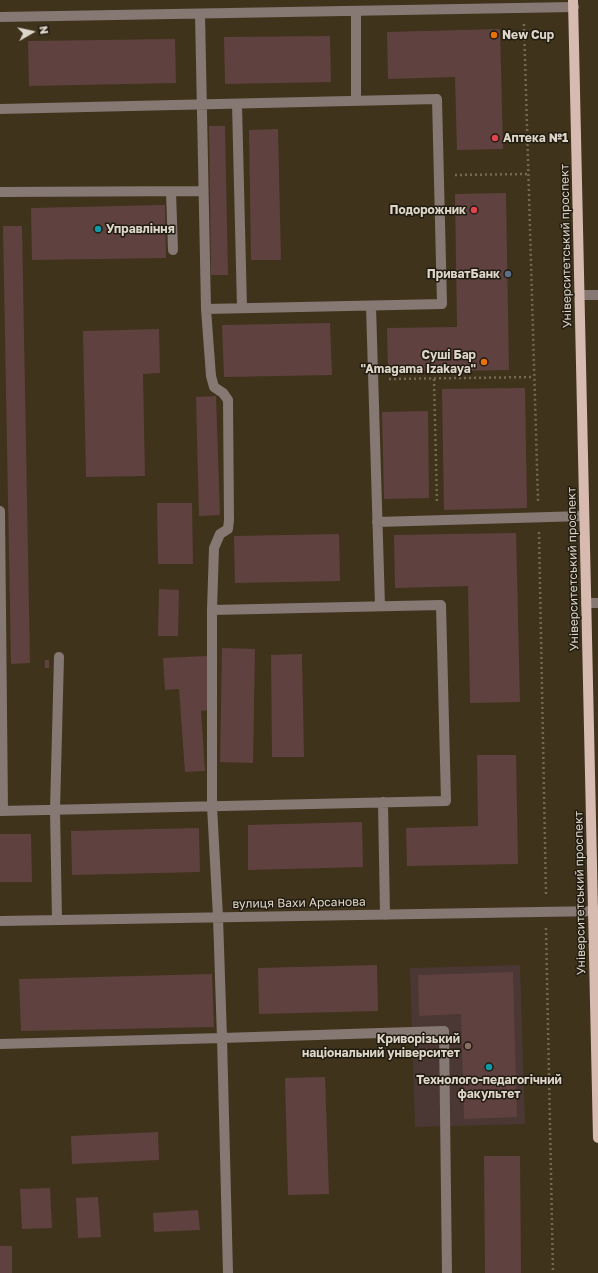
<!DOCTYPE html>
<html>
<head>
<meta charset="utf-8">
<style>
	body { margin:0 }
	#map { position:relative; width:598px; height:1273px; overflow:hidden; background:#3f331b; font-family:"Golos Text",sans-serif }
	canvas { display:block }
	.north { position:absolute; left:12px; top:12px; width:40px; height:40px; -webkit-text-stroke:3px #211b11; paint-order:stroke; rotate:81deg; font-size:11px; font-weight:700; line-height:16px; text-align:center; color:#ded7c9 }
	.north::after { content:''; display:block; margin:auto; width:14px; height:18px; background:#ded7c9; clip-path:polygon(50% 0,100% 100%,50% 72%,0 100%) }
</style>
</head>
<body>
<div id="map">
<canvas width="598" height="1273"></canvas>
<div class="north">N</div>
</div>
<script>
const ctx = document.querySelector('canvas').getContext('2d');
ctx.lineJoin = 'round';
function fill(path, color) { ctx.fillStyle = color; ctx.fill(path, 'evenodd'); }
function trace(path, color, width, dash) { ctx.strokeStyle = color; ctx.lineWidth = width; ctx.lineCap = dash ? 'butt' : 'round'; ctx.setLineDash(dash || []); ctx.stroke(path); }
function label(font, color, halo, rows, align = 'center') {
  ctx.font = font + ' "Golos Text",sans-serif'; ctx.lineWidth = 3; ctx.setLineDash([]); ctx.textBaseline = 'middle'; ctx.strokeStyle = halo; ctx.fillStyle = color; for (const [text, x, y, turn = 0] of rows) {
    ctx.save(); ctx.translate(x, y); ctx.rotate((+turn || 0) * Math.PI / 180); ctx.textAlign = isNaN(turn) ? turn : align; if (halo) ctx.strokeText(text, 0, 0); ctx.fillText(text, 0, 0); ctx.restore();
  }
}
fill(new Path2D(`
	M 520,965 L 525,1124 L 415,1127 L 410,968 Z`), '#4b3733');
fill(new Path2D(`
	M 500,29 L 503,149 L 457,150 L 455,77 L 388,79 L 387,32 Z
	M 330,36 L 331,82 L 225,84 L 224,37 Z
	M 175,39 L 176,83 L 29,86 L 28,41 Z
	M 209,126 L 225,126 L 228,275 L 211,275 Z
	M 278,129 L 281,260 L 251,260 L 249,130 Z
	M 506,193 L 509,370 L 388,372 L 387,328 L 457,327 L 455,194 Z
	M 165,205 L 166,258 L 32,260 L 31,208 Z
	M 3,226 L 22,226 L 30,663 L 11,664 Z
	M 330,323 L 332,375 L 224,377 L 222,325 Z
	M 159,329 L 160,373 L 143,374 L 145,476 L 86,477 L 83,331 Z
	M 518,388 L 525,388 L 527,508 L 444,510 L 442,389 Z
	M 216,396 L 220,515 L 199,516 L 196,397 Z
	M 428,411 L 429,498 L 384,499 L 382,412 Z
	M 157,503 L 192,503 L 193,564 L 158,564 Z
	M 516,533 L 520,702 L 470,703 L 468,586 L 395,588 L 394,535 Z
	M 339,534 L 340,581 L 235,583 L 234,536 Z
	M 159,589 L 179,590 L 178,636 L 158,636 Z
	M 222,648 L 255,649 L 253,763 L 220,762 Z
	M 302,654 L 304,757 L 272,757 L 271,655 Z
	M 207,656 L 210,710 L 201,711 L 205,771 L 185,772 L 179,689 L 165,690 L 163,658 Z
	M 45,660 L 49,660 L 49,668 L 45,668 Z
	M 477,755 L 516,755 L 518,864 L 407,866 L 406,828 L 478,826 Z
	M 362,822 L 363,867 L 248,870 L 248,825 Z
	M 199,828 L 200,872 L 72,875 L 71,831 Z
	M 0,834 L 31,834 L 32,882 L 0,882 Z
	M 377,965 L 378,1011 L 259,1014 L 258,968 Z
	M 513,972 L 517,1117 L 464,1119 L 461,1014 L 419,1016 L 418,975 Z
	M 212,974 L 214,1027 L 21,1031 L 19,979 Z
	M 325,1077 L 329,1194 L 288,1195 L 285,1078 Z
	M 158,1132 L 159,1160 L 72,1164 L 71,1136 Z
	M 484,1156 L 520,1156 L 521,1273 L 485,1273 Z
	M 50,1188 L 52,1228 L 22,1229 L 20,1189 Z
	M 98,1197 L 101,1237 L 78,1238 L 76,1198 Z
	M 198,1210 L 200,1230 L 154,1232 L 153,1213 Z
	M 0,1246 L 12,1246 L 12,1273 L 0,1273 Z`), '#5f413f');
trace(new Path2D(`
	M 524,24 L 538,501
	M 455,175 L 529,174
	M 389,379 L 534,377
	M 434,379 L 437,504
	M 539,532 L 546,895
	M 546,928 L 553,1273`), '#736954', 2.5, [2, 3]);
trace(new Path2D(`
	M 0,17 L 574,7
	M 356,101 L 356,11
	M 237,104 L 242,308
	M 0,109 L 437,99 L 442,304 L 206,309
	M 0,192 L 203,191
	M 171,192 L 173,250
	M 580,295 L 598,295
	M 371,306 L 380,606
	M 0,511 L 3,811
	M 377,522 L 584,516
	M 586,603 L 598,603
	M 212,610 L 212,806 L 218,917 L 222,1038 L 444,1031 L 447,1273
	M 383,802 L 385,915
	M 0,811 L 446,801 L 441,605 L 212,610 L 214,548 L 220,534 L 228,529 L 229,520 L 228,400 L 223,393 L 214,387 L 211,376 L 206,309 L 200,14
	M 57,920 L 55,810 L 59,657
	M 0,921 L 598,911
	M 0,1044 L 222,1038 L 228,1273`), '#867873', 10);
trace(new Path2D(`
	M 573,0 L 598,1138`), '#d7bbb1', 10);
for (const [x, y, r, color] of [
	[494,35,4,"#e8710a"],
	[495,138,4,"#e0444e"],
	[474,210,4,"#e0444e"],
	[98,229,4,"#0f9aa8"],
	[508,274,4,"#5c6f8a"],
	[484,362,4,"#e8710a"],
	[468,1046,4,"#8d6e63"],
	[489,1067,4,"#0f9aa8"]
]) { const dot = new Path2D(); dot.arc(x, y, r, 0, 2 * Math.PI); ctx.fillStyle = color; ctx.fill(dot); trace(dot, '#211b11', 1.5); }
label('bold 12px', '#ded7c9', '#211b11', [
	["New Cup",502,35,"left"],
	["Аптека №1",503,138,"left"],
	["Подорожник",466,210],
	["Управління",106,229,"left"],
	["ПриватБанк",500,274],
	["Суші Бар",476,355],
	["\"Amagama Izakaya\"",476,369],
	["Криворізький",460,1039],
	["національний університет",460,1053],
	["Технолого-педагогічний",489,1080,"center"],
	["факультет",489,1094,"center"]
], 'right');
label('12px', '#ded7c9', '#211b11', [
	["Університетський проспект",566,246,-91],
	["Університетський проспект",573,569,-91],
	["Університетський проспект",580,893,-91],
	["вулиця Вахи Арсанова",299,903,-1]
]);
</script>
</body>
</html>
